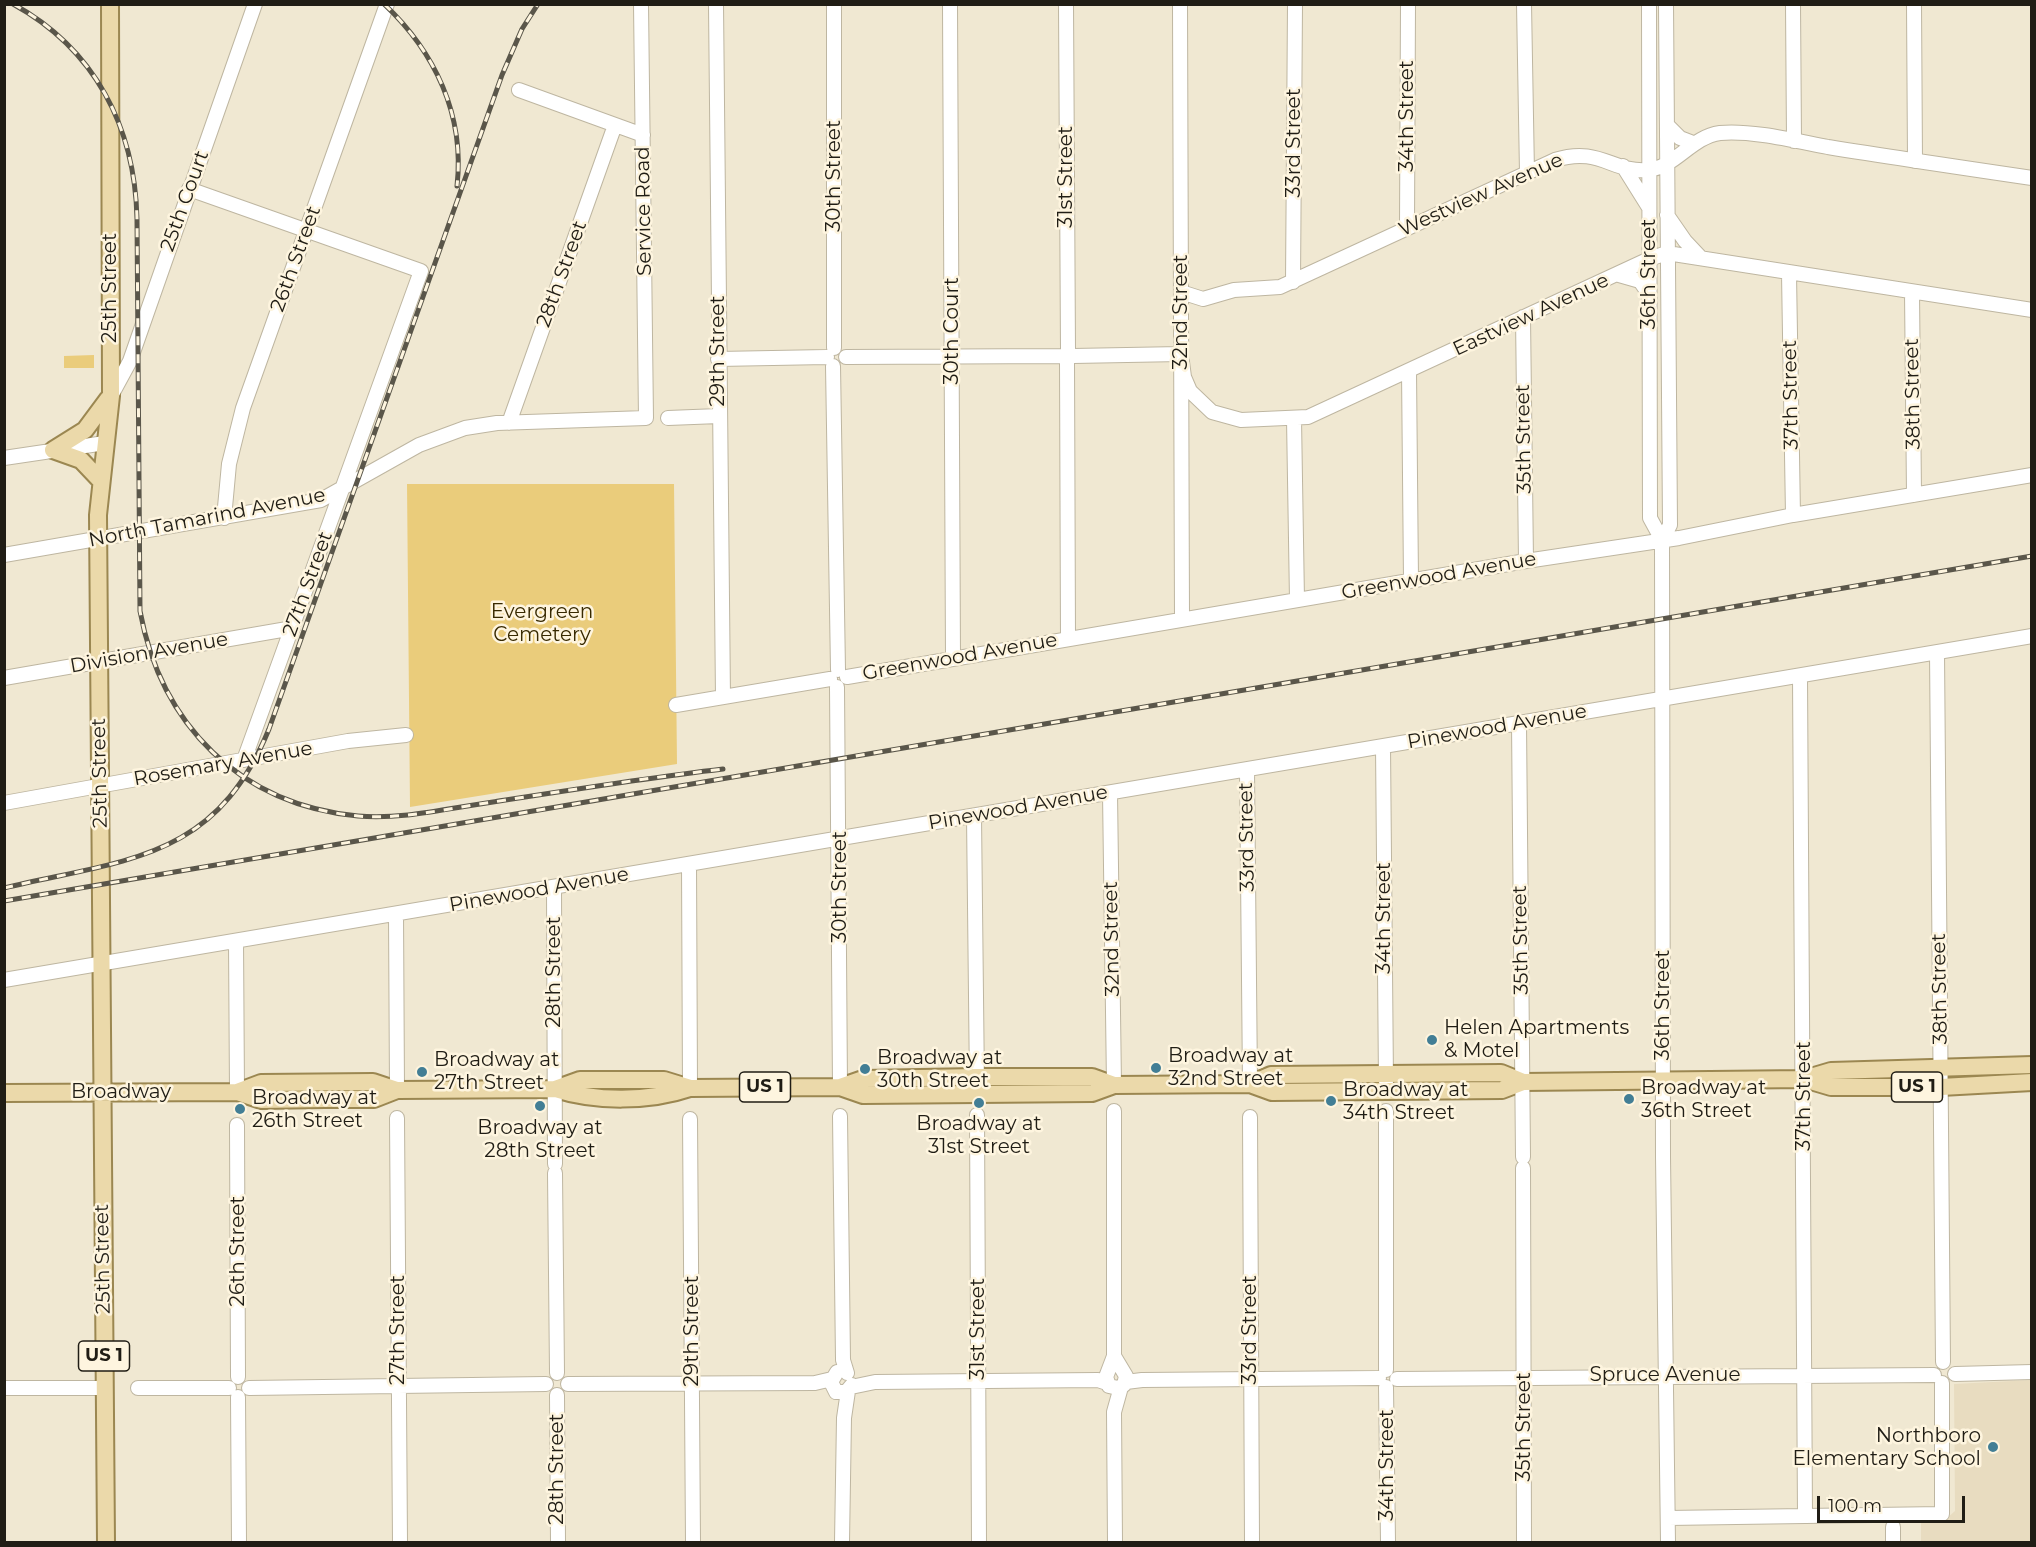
<!DOCTYPE html>
<style>
body{margin:0}
#map{position:relative;width:2036px;height:1547px;overflow:hidden;background:#f0e8d2;font-family:Montserrat,sans-serif}
canvas{display:block}
.frame{position:absolute;inset:0;border:6px solid #201d15;pointer-events:none}
.scale{position:absolute;left:1817px;top:1496px;width:148px;height:27px;box-sizing:border-box;border:3px solid #201d15;border-top:0;padding-left:8px;font-size:18px;line-height:21px;white-space:nowrap;color:#201d15;-webkit-text-stroke:4px #fef5df;paint-order:stroke}
</style>
<div id="map">
<canvas width="2036" height="1547"></canvas>
<div class="frame"></div>
<div class="scale">100 m</div>
</div>
<script>
const context = document.querySelector('canvas').getContext('2d');
context.lineJoin = 'round';
function fillPath(path, color) { context.fillStyle = color; context.fill(path, 'evenodd'); }
function trace(path, color, width, dash) { context.strokeStyle = color; context.lineWidth = width; context.lineCap = dash ? 'butt' : 'round'; context.setLineDash(dash || []); context.stroke(path); }
function drawText(font, color, halo, rows, align = 'center') {
  context.font = font + ' Montserrat,sans-serif'; context.lineWidth = 5; context.setLineDash([]); context.textBaseline = 'middle'; context.strokeStyle = halo; context.fillStyle = color; for (const [text, x, y, turn = 0] of rows) {
    context.save(); context.translate(x, y); context.rotate((+turn || 0) * Math.PI / 180); context.textAlign = isNaN(turn) ? turn : align; if (halo) context.strokeText(text, 0, 0); context.fillText(text, 0, 0); context.restore();
  }
}
fillPath(new Path2D(`
 M2031,1380V1542H1921V1520L1946,1519L1955,1511L1954,1384Z`), '#e8dcc0');
fillPath(new Path2D(`
 M94,355V368H64V356Z
 M407,484H674L677,764L410,807Z`), '#eacc7b');
const minor = new Path2D(`
 M716,4L723,697
 M834,4V348
 M950,4L953,658
 M1066,4L1068,350
 M1180,4L1182,619
 M1524,4L1527,173
 M1649,4L1650,518L1662,540L1663,1157L1668,1542
 M1793,4L1794,141
 M1914,4L1915,161
 M519,90L643,135
 M1667,125L1680,138L1693,143
 M1623,166L1648,206
 M189,189L421,271L244,760
 M1667,215L1685,241L1701,258
 M1407,227L1408,4
 M1789,274L1793,515
 M1619,275L1640,281L1649,294
 M1293,282L1295,4
 M1181,292L1203,299L1234,290L1280,287L1555,160C1600,146 1612,173 1648,170C1676,167 1691,137 1720,133C1752,130 1796,141 1828,147C1896,158 1964,168 2032,178
 M1912,292L1914,495
 M1523,317L1526,561
 M1181,354L1184,377L1190,391L1212,412L1241,420L1308,417L1649,259L1667,253L2032,310
 M1073,356L1181,354
 M846,357L1062,356
 M718,359L827,357
 M1067,361L1068,639
 M833,366L838,670
 M1409,371L1411,580
 M111,396L130,361L255,4
 M668,418L719,416
 M1294,419L1297,600
 M509,423L615,125
 M4,458L105,443
 M224,518L229,464L243,408L387,4
 M1662,540L1670,525L1666,4
 M4,555L321,500L419,445L465,428L497,423L646,418L641,4
 M1937,652L1943,1362
 M1800,676L1805,1516
 M847,677L1526,561L1679,538L1793,515L2032,475
 M4,678L293,628
 M837,687L840,1087
 M676,705L830,679
 M1519,723L1523,1157
 M1383,746L1386,1082
 M1247,770L1250,1084
 M1110,793L1114,1085
 M4,803L348,741L406,735
 M974,816L977,1086
 M689,864L690,1088
 M554,887L555,1164
 M396,914L397,1090
 M236,941L237,1092
 M4,980L2032,636
 M1114,1111V1356L1106,1377L1109,1386L1118,1388L1124,1385L1126,1376L1114,1356
 M1386,1111V1370
 M977,1115L979,1542
 M840,1116L843,1360L847,1373
 M1250,1117L1252,1542
 M397,1118L400,1542
 M690,1119L693,1542
 M237,1125L238,1377
 M1523,1168L1524,1542
 M555,1173L557,1373
 M837,1372L831,1382L836,1392H846L852,1385
 M1955,1374L2032,1372
 M1397,1379L1934,1375
 M1126,1382L1142,1380L1379,1378
 M568,1384L815,1383L832,1379
 M851,1387L875,1382L1098,1380L1107,1383
 M1386,1387L1388,1542
 M4,1388H105
 M138,1388H229
 M249,1388L546,1384
 M557,1395L558,1542
 M238,1397L239,1542
 M1668,1518L1942,1514V1383
 M842,1542L844,1418L848,1391
 M1115,1542L1114,1412L1121,1387
 M1893,1542V1527`);
const major = new Path2D(`
 M53,450L85,430L108,399
 M53,450L81,460L100,480
 M1804,1079L1831,1087H1941L2032,1082
 M1250,1084L1271,1075L1501,1073L1523,1082
 M840,1087L863,1095L1092,1093L1114,1085L1250,1084L1272,1092L1502,1090L1523,1082L1804,1079L1831,1071L2032,1065
 M555,1089L580,1080H664L690,1088L840,1087L863,1079L977,1077H1092L1114,1085
 M237,1092L261,1083L373,1082L397,1090L555,1089C595,1102 649,1102 690,1088
 M4,1093L237,1092L261,1100L325,1099H374L397,1090
 M106,1542L98,515L111,396L110,4`);
trace(minor, '#beb6a1', 16);
trace(major, '#9b8751', 20);
trace(minor, '#fff', 14);
trace(major, '#ebd9aa', 16);
const rail = new Path2D(`
 M13,4C95,49 135,127 137,219L140,611C161,725 240,805 358,816C402,820 449,808 493,802C570,790 646,778 723,769
 M384,4C435,52 465,115 457,186
 M4,888C126,859 215,861 269,729L502,75L522,29L538,4
 M4,901L2032,556`);
trace(rail, '#5a564a', 5);
trace(rail, '#fef5df', 3, [9]);
for (const [x, y, r, color] of [
 [1432,1040,6,"#427e95"],
 [1156,1068,6,"#427e95"],
 [865,1069,6,"#427e95"],
 [422,1072,6,"#427e95"],
 [1629,1099,6,"#427e95"],
 [1331,1101,6,"#427e95"],
 [979,1103,6,"#427e95"],
 [540,1106,6,"#427e95"],
 [240,1109,6,"#427e95"],
 [1993,1447,6,"#427e95"]
]) { const dot = new Path2D(); dot.arc(x, y, r, 0, 2 * Math.PI); context.fillStyle = color; context.fill(dot); trace(dot, '#fef5df', 2); }
for (const [x, y, w] of [
 [765,1087,51],
 [1917,1087,51],
 [104,1356,51]
]) { const box = new Path2D(); box.roundRect(x - w / 2, y - 15, w, 30, 4.5); context.fillStyle = '#fef5df'; context.fill(box); trace(box, '#201d15', 1.5); }
drawText('bold 18px', '#201d15', null, [
 ["US 1",765,1087],
 ["US 1",1917,1087],
 ["US 1",104,1356]
]);
drawText('20px', '#201d15', '#fef5df', [
 ["34th Street",1407,116,-90],
 ["33rd Street",1294,143,-90],
 ["30th Street",834,176,-90],
 ["31st Street",1066,177,-90],
 ["Westview Avenue",1481,195,-24],
 ["25th Court",185,201,-70],
 ["Service Road",644,211,-91],
 ["26th Street",296,259,-70],
 ["28th Street",562,274,-70],
 ["36th Street",1649,274,-90],
 ["25th Street",110,288,-90],
 ["32nd Street",1181,312,-90],
 ["Eastview Avenue",1531,315,-25],
 ["30th Court",952,331,-90],
 ["29th Street",718,351,-90],
 ["38th Street",1913,394,-91],
 ["37th Street",1791,395,-91],
 ["35th Street",1524,439,-91],
 ["North Tamarind Avenue",207,518,-11],
 ["Greenwood Avenue",1439,576,-10],
 ["27th Street",308,584,-70],
 ["Division Avenue",149,653,-10],
 ["Greenwood Avenue",960,657,-10],
 ["Pinewood Avenue",1497,727,-10],
 ["Rosemary Avenue",223,764,-10],
 ["25th Street",100,773,-91],
 ["Pinewood Avenue",1018,808,-10],
 ["33rd Street",1247,837,-91],
 ["30th Street",840,887,-90],
 ["Pinewood Avenue",539,890,-10],
 ["34th Street",1384,918,-90],
 ["32nd Street",1112,939,-91],
 ["35th Street",1521,940,-91],
 ["28th Street",554,972,-90],
 ["38th Street",1940,989,-91],
 ["36th Street",1663,1005,-90],
 ["Broadway",121,1092],
 ["37th Street",1804,1096,-90],
 ["26th Street",238,1251,-90],
 ["25th Street",103,1259,-91],
 ["31st Street",978,1329,-90],
 ["27th Street",398,1330,-90],
 ["33rd Street",1250,1330,-90],
 ["29th Street",692,1331,-90],
 ["Spruce Avenue",1665,1375],
 ["35th Street",1524,1427,-90],
 ["34th Street",1387,1465,-90],
 ["28th Street",557,1469,-90]
]);
drawText('20px', '#382a01', '#fef5df', [
 ["Evergreen",542,612],
 ["Cemetery",542,635]
]);
drawText('20px', '#201d15', '#fef5df', [
 ["Helen Apartments",1444,1028],
 ["& Motel",1444,1051],
 ["Broadway at",1168,1056],
 ["32nd Street",1168,1079],
 ["Broadway at",877,1058],
 ["30th Street",877,1081],
 ["Broadway at",434,1060],
 ["27th Street",434,1083],
 ["Broadway at",1641,1088],
 ["36th Street",1641,1111],
 ["Broadway at",1343,1090],
 ["34th Street",1343,1113],
 ["Broadway at",252,1098],
 ["26th Street",252,1121],
 ["Broadway at",979,1124,"center"],
 ["31st Street",979,1147,"center"],
 ["Broadway at",540,1128,"center"],
 ["28th Street",540,1151,"center"],
 ["Northboro",1981,1436,"right"],
 ["Elementary School",1981,1459,"right"]
], 'left');
</script>
